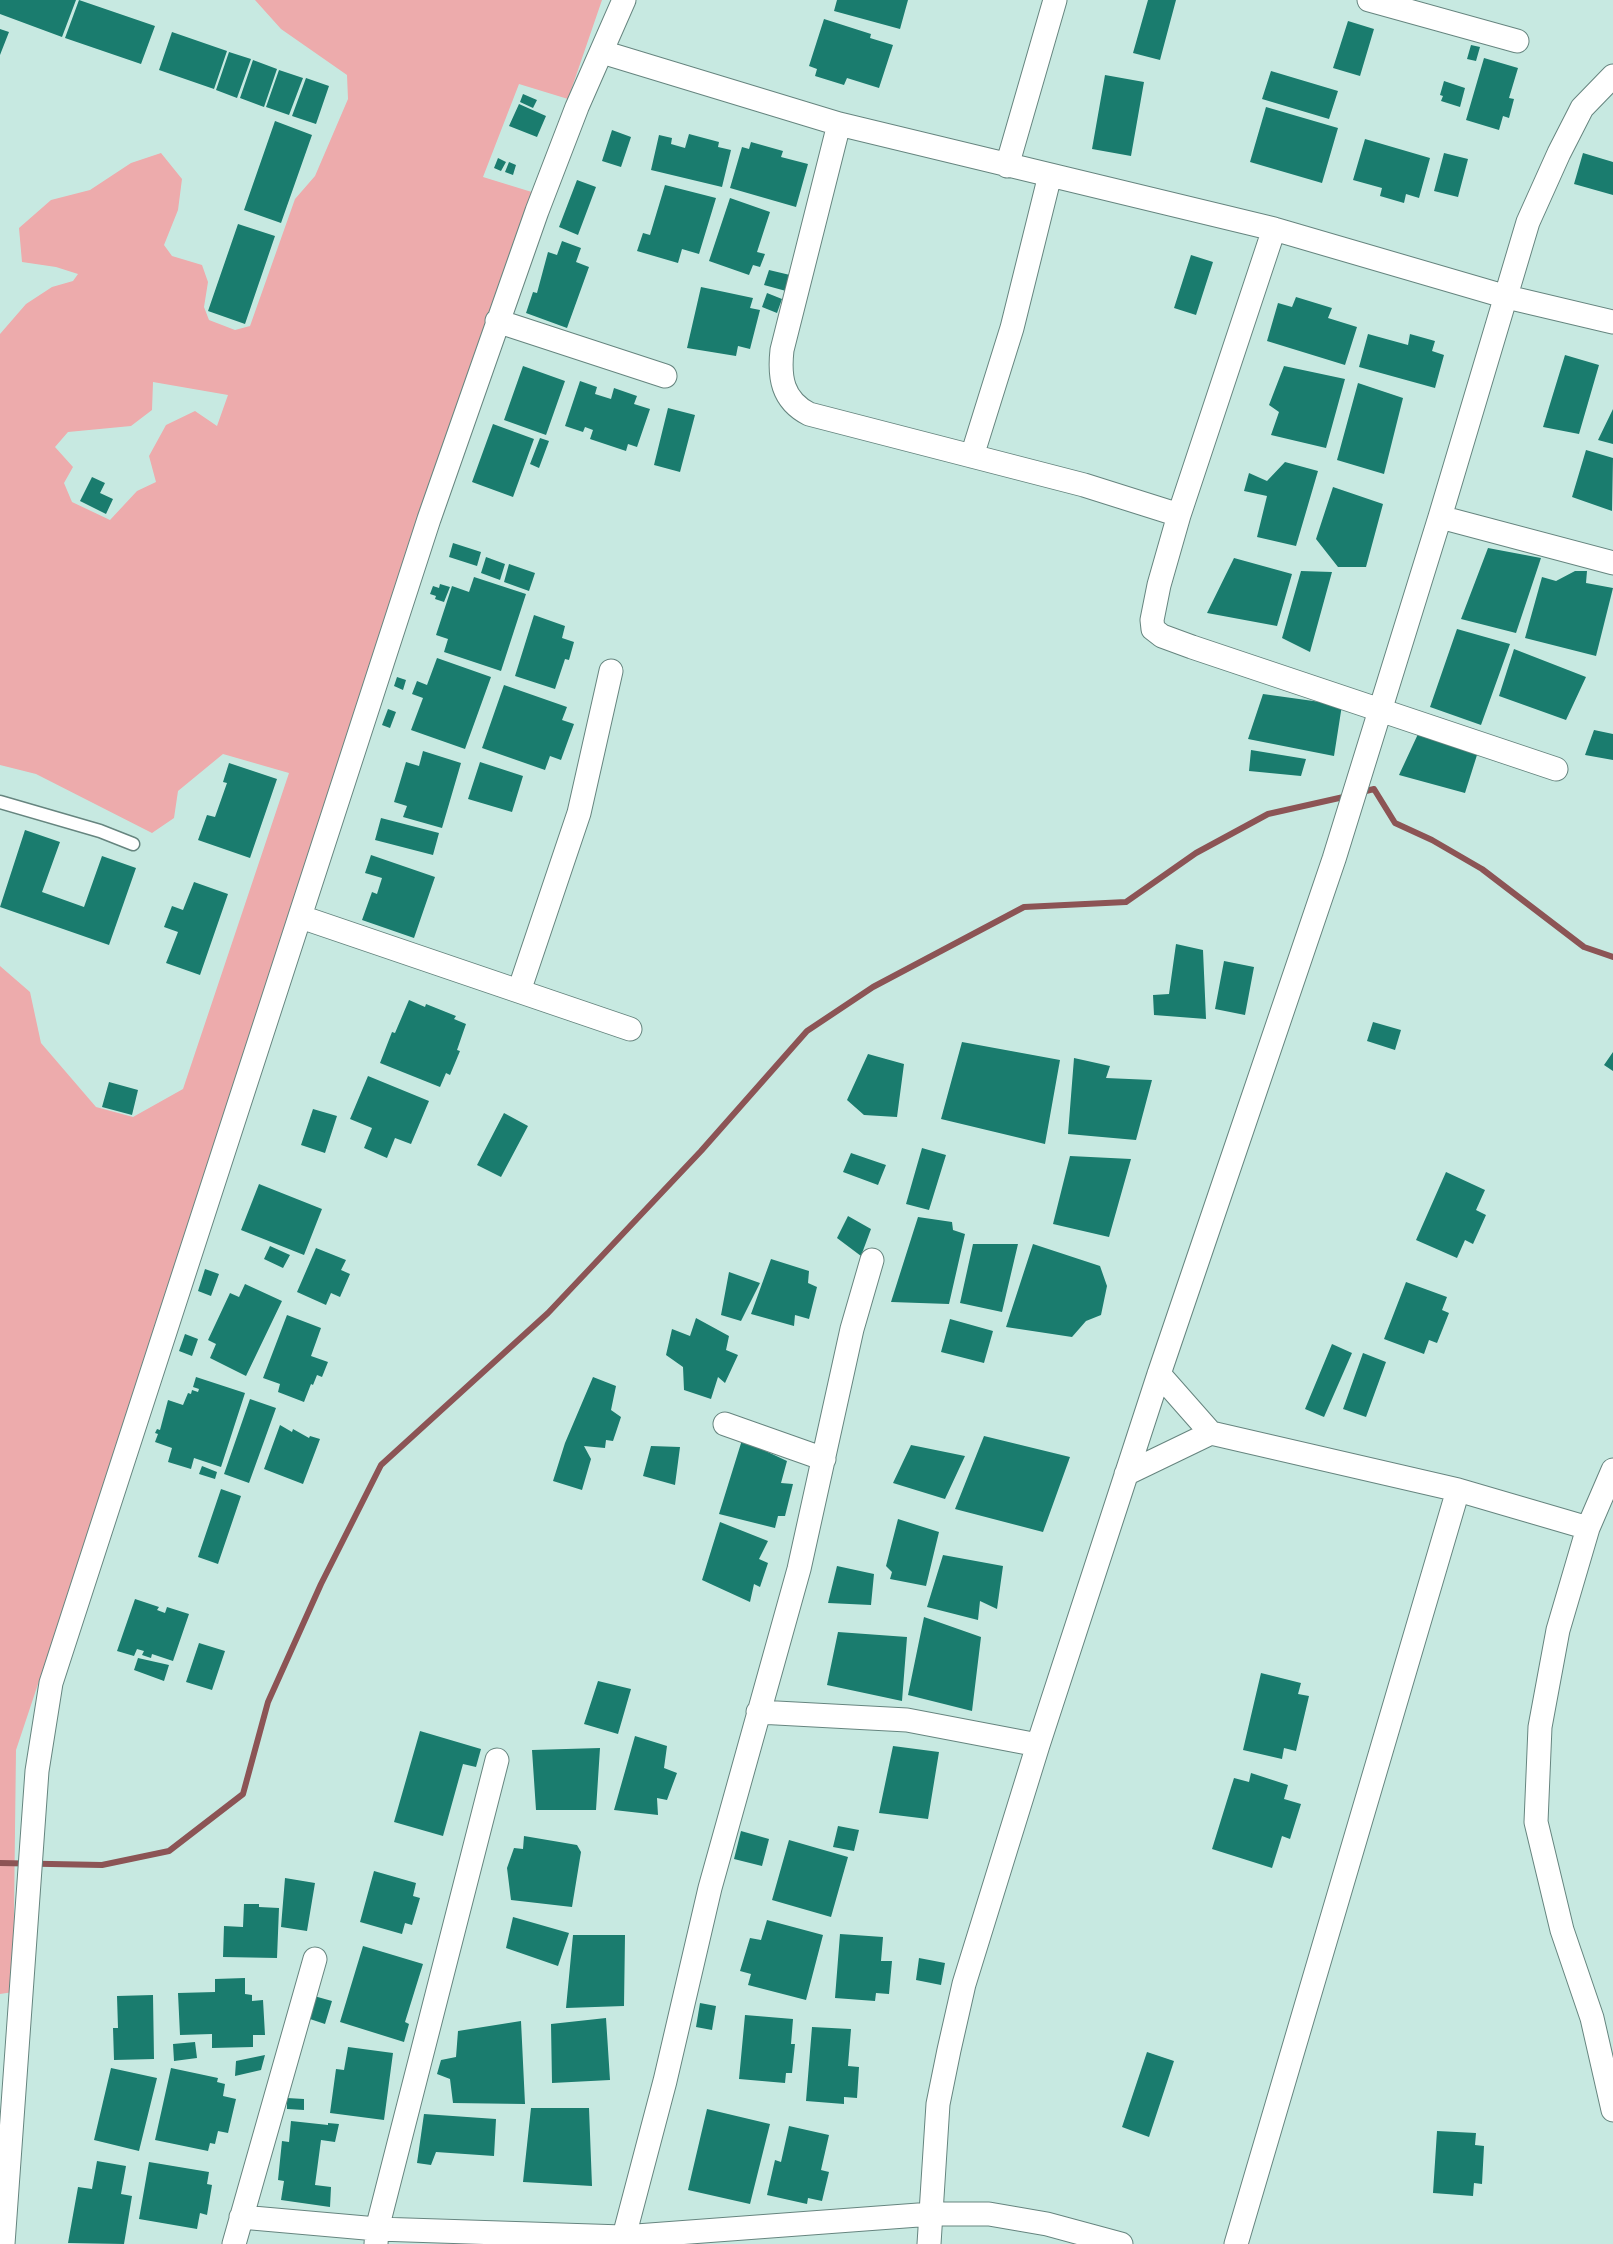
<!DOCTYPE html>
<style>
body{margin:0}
canvas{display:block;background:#c7e9e1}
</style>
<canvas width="1613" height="2244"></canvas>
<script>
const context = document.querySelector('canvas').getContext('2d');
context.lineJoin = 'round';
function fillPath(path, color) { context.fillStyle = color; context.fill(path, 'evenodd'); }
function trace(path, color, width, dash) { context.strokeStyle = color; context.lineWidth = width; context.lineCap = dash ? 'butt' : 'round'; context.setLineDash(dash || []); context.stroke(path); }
fillPath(new Path2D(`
 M255,0H602L568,99L519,84L483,177L535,193L16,1750L13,1992L0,1994V966L30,992L41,1043L96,1107L133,1117L183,1089L289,773L223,754L178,791L174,818L152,833L36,774L0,765V334L26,304L52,287L73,281L78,274L56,267L22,262L19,228L51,200L90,190L131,163L161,153L182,179L178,210L164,245L172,256L202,265L208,282L204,307L209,320L235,330L250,326L295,199L315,176L348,99L347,75L281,29ZM153,382L228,395L217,426L195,411L166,425L149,456L156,482L137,491L110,520L72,502L64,483L73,467L55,447L68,432L131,426L152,410Z`), '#edabac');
trace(new Path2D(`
 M1362,792L1374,789L1395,823L1432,840L1482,869L1584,947L1613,957
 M0,1863L102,1865L169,1851L243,1794L268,1702L321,1584L381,1465L548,1313L701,1151L807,1031L873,987L1024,907L1126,902L1196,853L1268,814L1348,796`), '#8c5455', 6);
fillPath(new Path2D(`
 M0,0H76L62,37L0,14Z
 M79,0L155,26L141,64L65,38Z
 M837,0H908L900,29L834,11Z
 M1148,0H1176L1160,60L1133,53Z
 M824,19L871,34L870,38L893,45L879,88L847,78L844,85L815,76L817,69L809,66Z
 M1348,21L1374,29L1360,76L1333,68Z
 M0,29L9,32L0,55Z
 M172,32L227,51L214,89L159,70Z
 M1471,45L1480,47L1476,61L1467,59Z
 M229,52L251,59L237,98L216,90Z
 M1484,58L1518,68L1509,98L1514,99L1509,118L1503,116L1499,130L1466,120Z
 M253,60L277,69L264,107L240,98Z
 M279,70L303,78L289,115L266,107Z
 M1271,71L1338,91L1329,119L1262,99Z
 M1105,75L1144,82L1131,156L1092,149Z
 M306,78L329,86L316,124L292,116Z
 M1444,81L1465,88L1460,107L1441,101L1443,96L1440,95Z
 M523,94L537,100L533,108L520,102Z
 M519,104L546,116L537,137L509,126Z
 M1266,107L1338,128L1322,183L1250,162Z
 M275,121L312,135L281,223L244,210Z
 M612,130L631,137L621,167L602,161Z
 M689,134L719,142L718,147L731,150L722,187L651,170L659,135L672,138L671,144L685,148Z
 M1365,139L1430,158L1419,198L1406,194L1404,203L1380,196L1382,188L1353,180Z
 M751,142L783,151L781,157L808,164L796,207L730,188L742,147L749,149Z
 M1444,153L1468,159L1458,197L1434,191Z
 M1583,153L1613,162V195L1574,184Z
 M498,158L506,162L501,171L494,168Z
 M509,162L516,165L513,175L505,172Z
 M577,180L596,187L578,235L559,227Z
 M665,185L716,198L699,254L682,249L678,263L637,251L643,233L650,235Z
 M730,198L770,212L757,252L765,254L760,267L753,265L749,275L709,261Z
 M238,224L275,236L245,324L208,311Z
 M562,241L581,248L576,262L589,267L567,328L526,313L533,292L537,293L548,252L557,255Z
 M1191,255L1213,262L1196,315L1174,308Z
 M769,270L790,275L786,291L764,285Z
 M701,287L753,298L750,308L760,310L750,349L738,346L736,356L687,348Z
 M767,293L782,299L777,313L762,307Z
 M1296,297L1332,308L1328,318L1357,327L1345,365L1267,341L1278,303L1292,307Z
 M1368,334L1408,345L1410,334L1435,341L1432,351L1444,355L1435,388L1359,367Z
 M1565,355L1599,365L1579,434L1543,427Z
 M523,366L565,381L546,435L504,420Z
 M1284,366L1345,379L1326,448L1271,435L1279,412L1269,405Z
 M580,381L597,387L595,394L611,399L614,388L637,396L634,404L650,409L637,447L628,444L626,451L590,439L593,430L585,427L583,432L565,426Z
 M1358,383L1403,398L1384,474L1337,460Z
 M668,408L695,415L680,472L654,465Z
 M1613,409V444L1598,440Z
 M493,424L534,439L513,497L472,482Z
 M540,438L549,441L539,468L530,464Z
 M1586,450L1613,458L1612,511L1572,497Z
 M1285,462L1318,471L1296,546L1257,537L1267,496L1244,491L1249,473L1267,481Z
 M92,477L105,483L100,493L113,499L106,514L80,501Z
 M1333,487L1383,504L1366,567H1338L1316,539Z
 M453,543L481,552L477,566L449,557Z
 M1488,548L1541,558L1516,633L1461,619Z
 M486,557L505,564L500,580L481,573Z
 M1234,558L1292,574L1277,626L1207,613Z
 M509,564L535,573L529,591L504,582Z
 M1301,571L1332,572L1310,652L1282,638Z
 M1575,571H1587L1586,583L1613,588L1596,656L1525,638L1542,577L1556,581Z
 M474,577L526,594L501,671L444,652L448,639L436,635L452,586L469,592Z
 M440,584L450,587L444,602L435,599L436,596L430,594L433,586L439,588Z
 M534,615L565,626L562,638L574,642L569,660L565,659L555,689L515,676Z
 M1457,629L1510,644L1481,725L1430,707Z
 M1514,649L1586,677L1566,720L1499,696Z
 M437,658L491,677L465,749L411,730L423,698L412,694L417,681L427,685Z
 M397,677L406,680L403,690L394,686Z
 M504,685L567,707L562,720L574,724L561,760L550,756L545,770L482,748Z
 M1263,694L1342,705L1334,756L1248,739Z
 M388,709L396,712L390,728L382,725Z
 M1594,730L1613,734V760L1585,755Z
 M1418,734L1477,755L1465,793L1399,775Z
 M1251,750L1306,759L1301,776L1249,771Z
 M423,751L461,763L442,828L403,817L407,806L394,802L406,762L419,766Z
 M480,762L523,776L512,812L468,799Z
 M229,763L277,779L250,858L198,840L207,815L215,817L227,783L223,782Z
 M381,818L439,833L433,855L375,840Z
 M25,830L60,842L42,892L84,907L102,856L136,868L109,945L0,907Z
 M371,855L435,877L414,938L362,920L372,892L377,894L382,878L365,873Z
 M194,882L228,894L200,975L166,963L178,932L164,927L172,906L183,910Z
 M1176,944L1203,950L1206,1019L1154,1015L1153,995L1169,994Z
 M1224,961L1254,967L1245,1015L1215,1009Z
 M409,1000L425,1007L426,1004L456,1016L454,1019L466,1024L457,1050L460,1051L450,1075L446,1073L440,1087L380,1063L392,1032L395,1033Z
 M1373,1022L1401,1030L1395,1050L1367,1041Z
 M962,1042L1060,1060L1045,1144L941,1119Z
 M1613,1052V1071L1604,1065Z
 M868,1054L904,1064L897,1117L864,1115L847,1100Z
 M1074,1058L1110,1066L1106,1078L1152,1080L1136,1140L1068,1134Z
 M368,1076L429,1101L411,1144L395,1138L387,1158L364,1148L372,1128L350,1119Z
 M109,1082L138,1090L132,1115L102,1107Z
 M313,1109L337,1116L325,1153L301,1145Z
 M504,1113L528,1126L501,1177L477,1165Z
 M922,1148L946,1155L929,1210L906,1204Z
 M851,1153L886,1165L878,1185L843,1172Z
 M1070,1156L1131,1159L1109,1237L1053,1224Z
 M1446,1172L1485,1190L1476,1210L1486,1215L1473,1244L1465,1240L1457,1258L1416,1240Z
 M259,1184L322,1209L304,1255L241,1230Z
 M848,1216L871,1229L861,1256L837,1238Z
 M918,1217L952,1222L953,1230L965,1234L949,1304L891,1302Z
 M973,1244H1018L1002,1312L960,1303Z
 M1033,1244L1100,1266L1107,1286L1101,1315L1086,1321L1072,1337L1006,1327Z
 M270,1246L290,1255L283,1268L264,1259Z
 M316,1248L346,1260L341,1270L350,1274L340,1297L331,1293L326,1305L297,1292Z
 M771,1259L809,1271L808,1283L817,1287L809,1319L795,1315L794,1326L751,1314Z
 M205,1269L219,1274L211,1296L198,1291Z
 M729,1272L760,1283L741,1321L721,1315Z
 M1406,1282L1447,1297L1442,1310L1449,1313L1437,1343L1429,1340L1424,1354L1384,1339Z
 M245,1284L282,1301L246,1376L210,1358L216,1344L208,1340L230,1293L239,1297Z
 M287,1315L321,1328L311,1356L328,1362L322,1377L317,1375L313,1385L311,1384L304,1402L278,1392L280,1384L263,1378Z
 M696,1318L729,1336L726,1350L738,1355L725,1383L718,1377L711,1399L684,1390L683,1367L666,1355L672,1329L690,1336Z
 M950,1319L993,1331L984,1363L941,1352Z
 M185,1334L198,1339L192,1356L179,1351Z
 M1332,1344L1352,1353L1324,1417L1305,1409Z
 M1363,1353L1386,1362L1366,1417L1343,1409Z
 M196,1377L245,1393L221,1467L194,1458L191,1469L168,1462L172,1448L155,1442L158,1434L155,1433L157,1429L160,1430L168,1400L183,1405L188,1393L191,1394L192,1390L198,1392L199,1389L193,1387Z
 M593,1377L616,1386L611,1410L621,1417L613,1441L606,1440L605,1448L584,1446L591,1459L582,1490L553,1481L565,1443Z
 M250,1399L276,1408L249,1483L224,1474Z
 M280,1425L292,1432L293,1429L309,1438L310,1436L320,1439L303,1484L264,1469Z
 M984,1436L1070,1457L1043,1532L955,1509Z
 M742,1440L787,1461L781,1483L793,1484L785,1516H778L775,1528L719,1514Z
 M911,1445L965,1456L945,1499L893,1483Z
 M651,1446L680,1447L675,1485L643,1476Z
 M202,1466L217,1472L215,1479L199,1474Z
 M221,1489L241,1496L218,1564L198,1557Z
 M898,1519L939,1532L926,1586L890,1579L892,1572L886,1566Z
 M720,1522L768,1541L759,1559L768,1563L760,1587L754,1584L750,1602L702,1580Z
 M943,1555L1003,1566L997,1609L980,1601L978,1620L927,1607Z
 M837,1566L874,1574L871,1605L828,1603Z
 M135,1599L159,1607L157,1610L165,1613L167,1607L189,1614L173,1661L152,1654L151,1658L142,1655L144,1651L137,1649L134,1656L117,1651Z
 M924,1617L981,1637L972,1711L908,1695Z
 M838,1632L907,1637L902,1701L827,1685Z
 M199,1643L225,1651L212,1690L186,1682Z
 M138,1658L169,1665L164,1681L134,1670Z
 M1261,1673L1301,1683L1298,1694L1309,1696L1296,1751L1284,1748L1282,1759L1243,1750Z
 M598,1681L631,1689L618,1734L584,1724Z
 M420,1731L481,1749L476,1767L463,1764L443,1836L394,1822Z
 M635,1736L667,1746L664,1768L677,1773L667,1800L657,1798L658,1815L614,1810Z
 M893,1746L939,1752L928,1819L879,1813Z
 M600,1748L596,1810H536L532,1750Z
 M1251,1773L1288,1785L1284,1799L1301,1804L1290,1839L1282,1836L1272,1868L1212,1849L1234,1778L1249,1782Z
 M838,1826L859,1830L854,1851L833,1847Z
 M741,1831L769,1839L762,1866L734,1859Z
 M524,1836L577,1845L581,1852L572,1907L511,1900L507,1868L514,1848L523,1849Z
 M789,1840L848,1857L831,1917L772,1900Z
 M374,1871L416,1883L413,1896L420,1898L412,1925L405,1923L402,1934L360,1922Z
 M285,1878L315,1883L307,1931L281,1927Z
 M244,1904H259V1907L279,1908L277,1958L223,1957L224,1926L243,1927Z
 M513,1917L569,1933L558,1966L506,1948Z
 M767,1920L823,1935L806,2000L748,1985L751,1974L740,1971L750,1938L761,1940Z
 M840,1934L883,1937L881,1961H892L889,1994L876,1993L875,2001L835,1998Z
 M573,1935H625L624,2006L566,2008Z
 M363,1946L423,1964L405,2022L409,2024L404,2042L340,2022Z
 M919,1958L945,1963L941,1985L916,1980Z
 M245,1978V1994L252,1995V2001L263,2000L265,2035H253V2047L212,2048V2034L180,2035L178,1993L215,1992V1979Z
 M153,1995L154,2059L114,2060L113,2028H118L117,1996Z
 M314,1996L332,2001L325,2024L307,2018Z
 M700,2003L716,2006L712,2030L696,2027Z
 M745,2015L793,2019L791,2044H795L792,2073H786L785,2083L739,2079Z
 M606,2018L610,2080L552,2083L551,2024Z
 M521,2021L525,2104L453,2103L450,2079L437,2074L441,2060L456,2057L458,2031Z
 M812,2027L851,2029L848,2066L859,2067L857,2098L844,2097V2104L806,2101Z
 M195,2042L197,2058L174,2061L173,2044Z
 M348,2047L393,2053L384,2120L330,2113L336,2069L344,2070Z
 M1147,2052L1174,2061L1149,2137L1122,2127Z
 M265,2055L261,2070L235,2076L236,2061Z
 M111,2068L157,2078L139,2151L94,2140Z
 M171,2068L218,2078L217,2082L225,2084L223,2096L236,2099L228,2133L218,2131L215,2144L210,2143L208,2151L155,2140Z
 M287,2098L304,2099V2110L287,2109Z
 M531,2108H589L592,2186L523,2182Z
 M707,2109L770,2124L750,2204L688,2190Z
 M424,2114L496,2119L494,2156L436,2152L431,2165L417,2163Z
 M291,2121L328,2125V2123L339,2124L335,2142L321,2140L315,2185L331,2187L330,2207L281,2200L284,2181L278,2180L282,2141L289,2142Z
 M789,2126L829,2135L821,2170L829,2172L822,2201L808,2198L807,2204L767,2195L775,2160L781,2162Z
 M1437,2131L1476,2133L1475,2145L1484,2146L1482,2184L1474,2183L1473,2196L1433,2193Z
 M97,2161L126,2166L121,2194L132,2196L124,2244L68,2243L78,2187L92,2189Z
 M149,2162L209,2172L207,2184L212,2185L207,2215L200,2213L197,2229L139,2219Z`), '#1a7c6e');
const lane = new Path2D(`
 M0,802L100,831L133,844`);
const street = new Path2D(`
 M1369,0L1517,41
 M602,52L839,124L1274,229L1507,297L1613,322
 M839,124L782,350C779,377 782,400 809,414L1084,485L1179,515
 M1007,166L1055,0
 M1274,229L1179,515L1159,585L1152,620L1153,629L1162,636L1192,647L1556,769
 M497,321L665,376
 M972,456L1012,328L1050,175
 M1440,517L1613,563
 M301,917L630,1029
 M519,991L579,813L611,671
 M1159,1374L1211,1433L1458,1490L1588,1528
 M725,1424L824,1459
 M1613,1470L1588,1528L1558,1630L1540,1727L1536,1822L1562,1930L1592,2018L1613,2110
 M1126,1474L1211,1433
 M758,1712L907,1720L1038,1745
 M241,2217L377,2229L623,2237L932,2214H989L1047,2224L1121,2244
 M3,2244L37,1771L51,1683L429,519L537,211L577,107L624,0
 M234,2244L315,1959
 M376,2244L377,2229L497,1760
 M622,2244L665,2081L710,1888L799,1569L852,1329L872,1260
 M929,2244L938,2104L949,2050L964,1984L1038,1745L1159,1374L1334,859L1440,517L1528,222L1559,153L1582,108L1613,76
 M1236,2244L1458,1490`);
trace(lane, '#66857f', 15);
trace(street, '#66857f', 25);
trace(lane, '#fff', 12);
trace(street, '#fff', 23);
</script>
